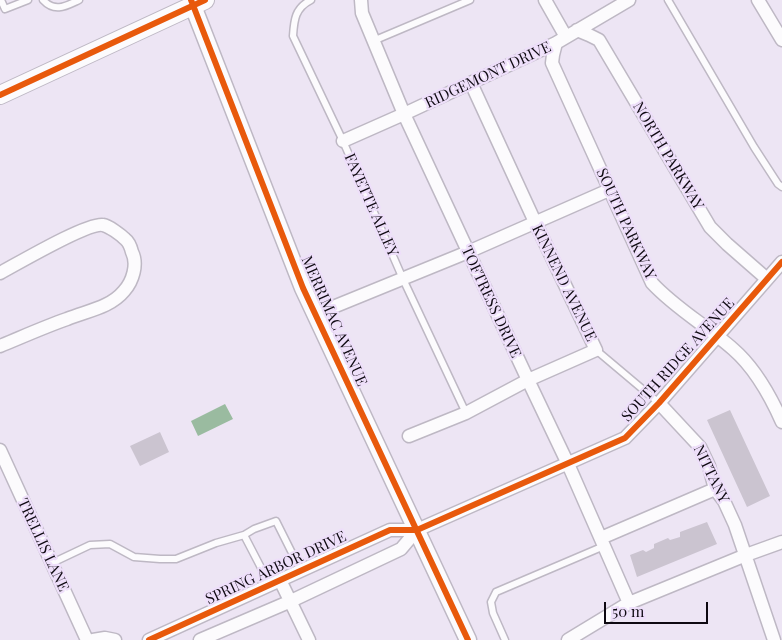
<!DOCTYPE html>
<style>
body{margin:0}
#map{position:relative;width:782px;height:640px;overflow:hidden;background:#ede5f4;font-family:"Playfair Display",serif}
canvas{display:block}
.scale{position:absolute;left:604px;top:602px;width:104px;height:22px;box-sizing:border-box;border:2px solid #0e0911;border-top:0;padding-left:6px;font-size:15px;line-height:18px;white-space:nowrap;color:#0e0911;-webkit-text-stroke:4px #eedffa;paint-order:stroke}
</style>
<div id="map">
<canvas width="782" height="640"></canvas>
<div class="scale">50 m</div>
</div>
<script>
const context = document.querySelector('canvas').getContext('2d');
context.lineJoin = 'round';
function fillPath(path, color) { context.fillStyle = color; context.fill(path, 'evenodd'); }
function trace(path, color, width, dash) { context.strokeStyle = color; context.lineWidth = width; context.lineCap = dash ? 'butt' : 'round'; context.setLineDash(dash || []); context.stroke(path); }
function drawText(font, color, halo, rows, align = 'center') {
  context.font = font + ' "Playfair Display",serif'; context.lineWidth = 4.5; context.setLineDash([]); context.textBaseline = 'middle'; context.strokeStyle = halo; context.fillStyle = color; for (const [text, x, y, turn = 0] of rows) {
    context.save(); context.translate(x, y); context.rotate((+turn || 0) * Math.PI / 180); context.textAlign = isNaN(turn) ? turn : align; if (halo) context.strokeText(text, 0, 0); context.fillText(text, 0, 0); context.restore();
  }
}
fillPath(new Path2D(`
 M225,404L233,419L198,436L191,421Z`), '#9abba0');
fillPath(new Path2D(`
 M730,410L770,496L747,507L707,420Z
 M160,432L169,452L140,466L130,446Z
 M707,522L717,544L637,577L630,555L643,550L646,552L654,548V544L668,538L670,540L680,537V532Z`), '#cbc4d0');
const service = new Path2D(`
 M1,0L5,9L28,0
 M43,0C55,13 66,6 79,0
 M311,0C295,8 294,20 293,36L343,141L403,279L466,413
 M668,0L754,147L778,184L782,187
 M373,41L470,0
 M596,350L659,403
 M244,535L270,585
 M52,563L90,545L110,544L134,557L160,559H176L216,543L244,535L254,529L276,521L301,571
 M505,640L493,613L491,602L496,592L604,546`);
const minor = new Path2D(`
 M361,0L362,13L404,114L528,380L568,464L629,603
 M545,0L566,37
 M758,0L782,40
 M577,30L589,35L599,40L710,227L727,244L767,279
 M556,43L553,55L552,63L652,283C676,309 707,326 733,349C755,368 770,395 782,422
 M343,141L404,114L556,43L629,0
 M0,273C17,264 88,222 103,225C109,226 121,235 125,239C129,242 131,248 132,252C138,264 133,281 124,291C110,308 86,311 67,319C44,327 22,337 0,346
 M316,314L468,252L609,190
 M659,403L700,447L709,466L715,489L724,501L735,525L774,640
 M409,436L466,413L528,380L596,350L535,222L471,83
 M0,450L87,640
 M601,538L715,489
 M280,580L309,640
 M93,640L105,638L115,640
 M149,640L390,530H417L625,438L659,403L782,262
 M200,640L291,601L401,549L417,530
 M568,640L629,603L746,555L782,542`);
const tertiary = new Path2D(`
 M193,6L303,288L468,640`);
const secondary = new Path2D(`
 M0,95L205,0`);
trace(service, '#beb8c4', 9);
trace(minor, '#beb8c4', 15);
trace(tertiary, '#beb8c4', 19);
trace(secondary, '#beb8c4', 20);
trace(service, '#fcfbfd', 6);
trace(minor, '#fcfbfd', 12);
trace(tertiary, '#fcfbfd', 16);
trace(secondary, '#fcfbfd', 18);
trace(new Path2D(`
 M191,0L303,288L468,640
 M0,95L205,0
 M149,640L390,530H417L625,438L659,403L782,262`), '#e8590c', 6);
drawText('15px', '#0e0911', '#eedffa', [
 ["RIDGEMONT DRIVE",488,75,-25],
 ["NORTH PARKWAY",668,156,59],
 ["FAYETTE ALLEY",371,205,66],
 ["SOUTH PARKWAY",626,224,65],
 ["KINNEND AVENUE",564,283,64],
 ["TOFTRESS DRIVE",491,302,65],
 ["MERRIMAC AVENUE",334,321,66],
 ["SOUTH RIDGE AVENUE",678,360,-48],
 ["NITTANY",711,474,64],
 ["TRELLIS LANE",43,545,65],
 ["SPRING ARBOR DRIVE",276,568,-25]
]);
</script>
